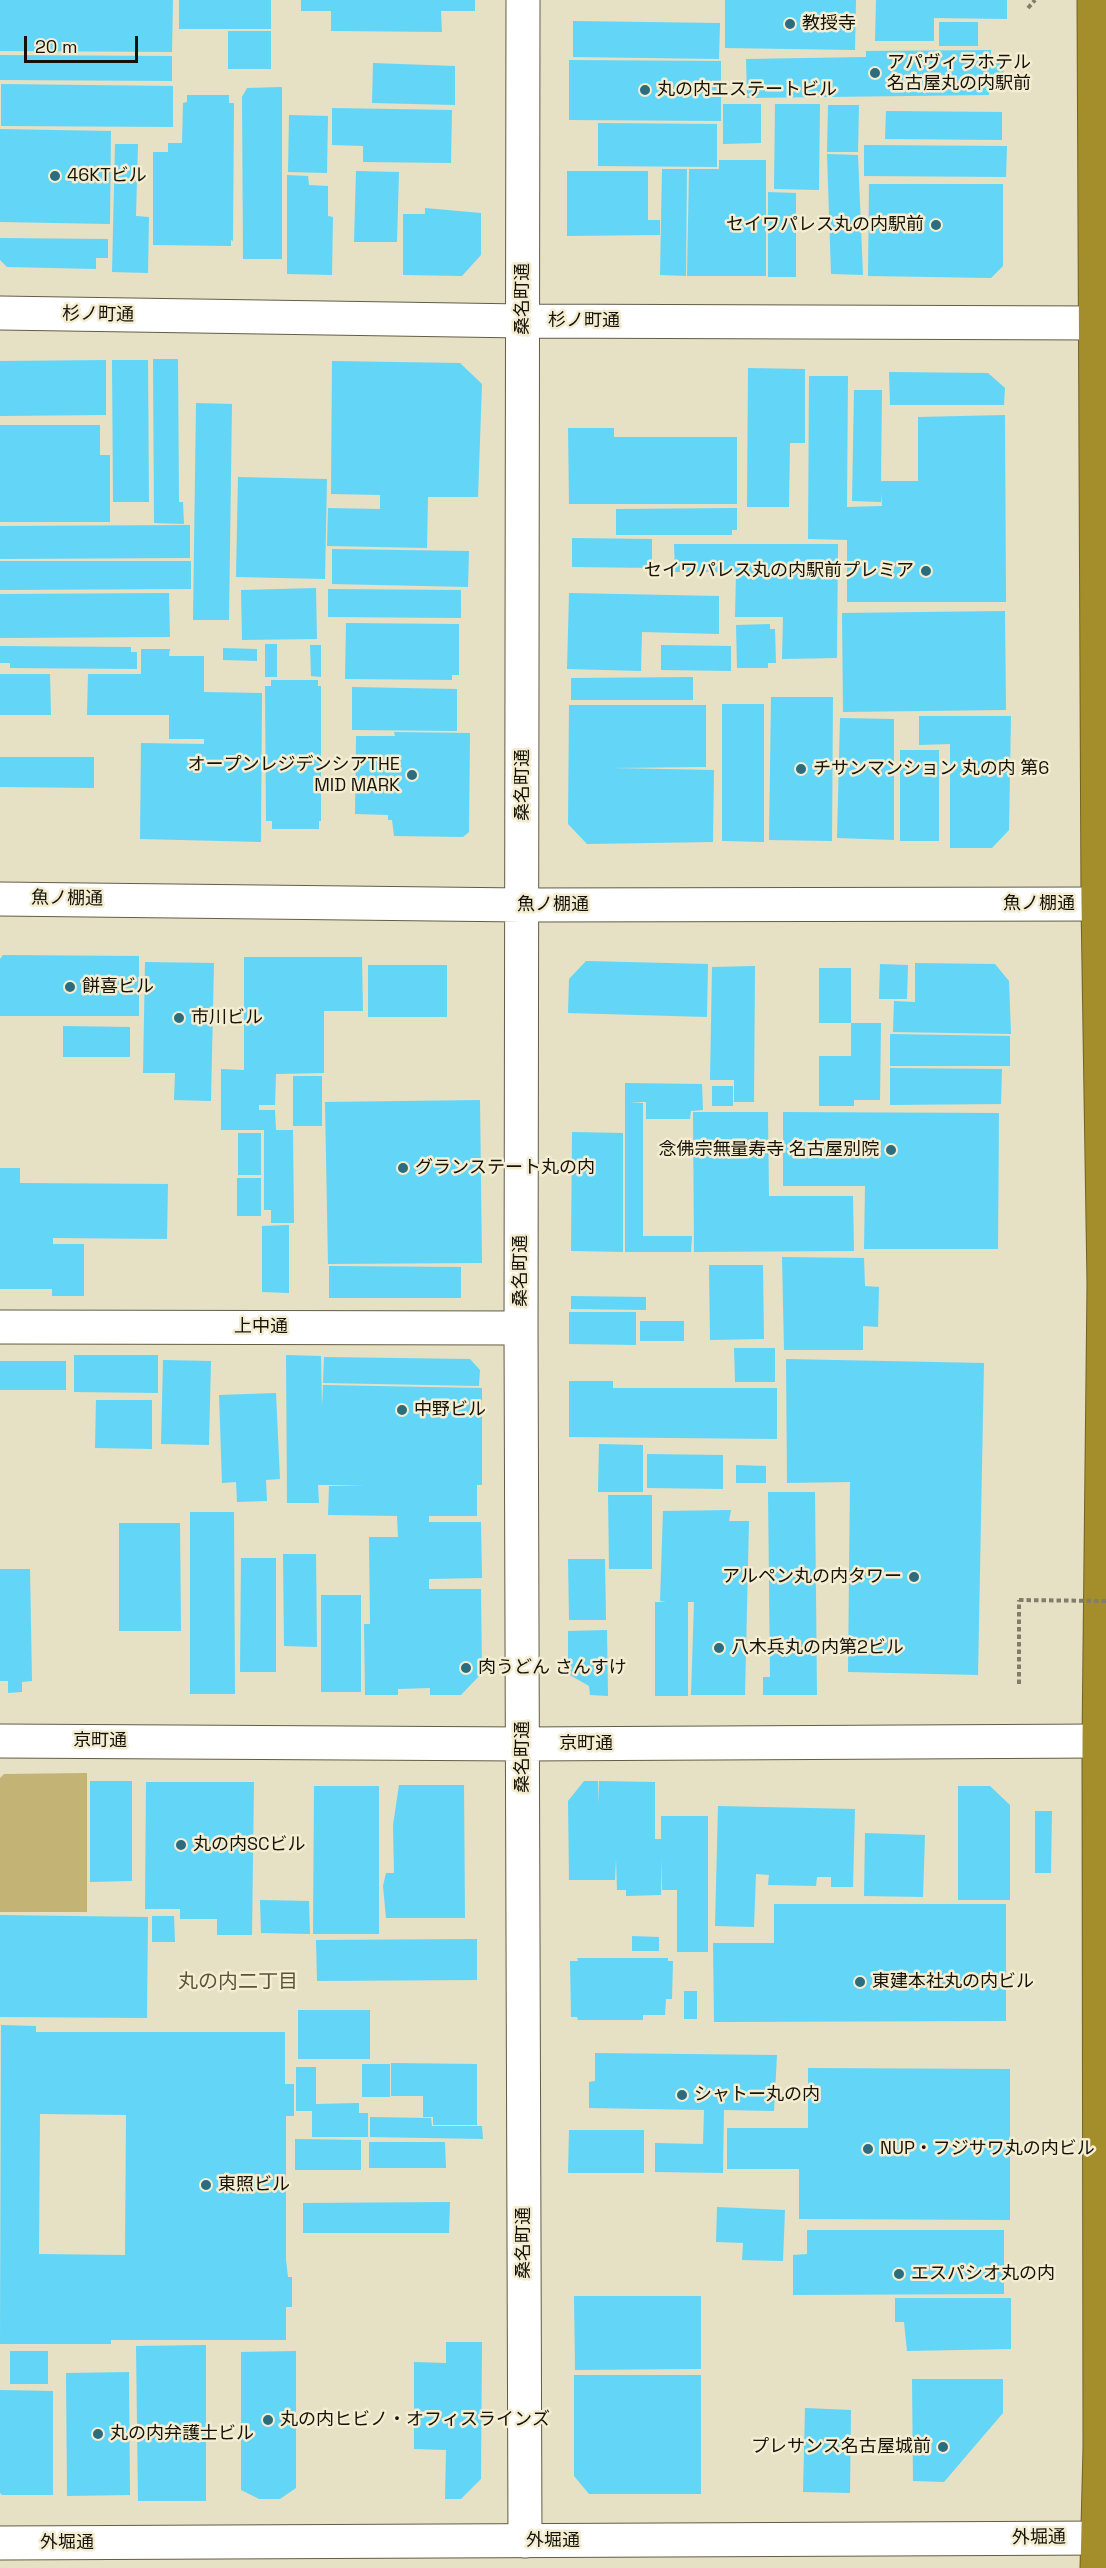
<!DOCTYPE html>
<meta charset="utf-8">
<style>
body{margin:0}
#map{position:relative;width:1106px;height:2568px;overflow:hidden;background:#e6e0c4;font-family:"Space Grotesk",sans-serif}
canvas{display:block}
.scale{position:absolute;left:24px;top:36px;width:114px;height:27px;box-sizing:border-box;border:3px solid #151309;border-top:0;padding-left:8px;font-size:18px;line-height:21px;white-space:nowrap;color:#151309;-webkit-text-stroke:4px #f4edd1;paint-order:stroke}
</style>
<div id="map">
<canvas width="1106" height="2568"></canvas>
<div class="scale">20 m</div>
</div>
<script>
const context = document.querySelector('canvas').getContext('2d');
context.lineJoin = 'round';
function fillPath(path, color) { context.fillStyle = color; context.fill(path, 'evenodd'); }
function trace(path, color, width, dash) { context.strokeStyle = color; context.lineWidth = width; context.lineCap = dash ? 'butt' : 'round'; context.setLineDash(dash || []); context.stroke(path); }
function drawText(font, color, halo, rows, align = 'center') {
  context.font = font + ' "Space Grotesk","Noto Sans JP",sans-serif'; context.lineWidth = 5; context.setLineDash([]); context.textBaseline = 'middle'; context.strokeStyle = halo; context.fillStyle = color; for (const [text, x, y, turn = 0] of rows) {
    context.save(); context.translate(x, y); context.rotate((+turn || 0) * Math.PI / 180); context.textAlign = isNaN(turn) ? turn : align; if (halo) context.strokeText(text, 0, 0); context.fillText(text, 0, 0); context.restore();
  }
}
fillPath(new Path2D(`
 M87,1773V1912H0V1778L4,1774Z`), '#c3b374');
fillPath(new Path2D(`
 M0,0H173L172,52L0,51Z
 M179,0H271V29H179Z
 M301,0H475V11H441L442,32L331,31V11H301Z
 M725,0H856L855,50L725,48Z
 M876,0H1007V19L934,18V41H875Z
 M573,21L720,23L719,59L573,57Z
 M939,22H978V46H939Z
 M228,31H271V69H228Z
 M991,50V58H1003L1004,88H989V95L747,98L746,59L866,57V51Z
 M0,55L172,56V81L0,80Z
 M569,60L721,61V121L569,120Z
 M373,63L455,66V105L372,103Z
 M1,84L173,86V127L1,126Z
 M282,87V259H243L242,97L247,88Z
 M187,95H229V103H234L233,241L231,240V246L153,245V152H168V143H182L183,103L187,102Z
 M723,104H761V143L723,144Z
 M775,104H820L819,190L774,189Z
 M828,105H859L858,152H827Z
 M332,108L452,110L451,163L363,162V146L332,145Z
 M886,111L1002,112V140L885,139Z
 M289,115L328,116L327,173L288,172Z
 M598,123L717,124V167L598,166Z
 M0,129L111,131L110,224L0,222Z
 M115,144H138L136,216L149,217L148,273L112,272Z
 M864,145L1007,146L1006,177L864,176Z
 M827,154L858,155L863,275L831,274Z
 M719,160H766V276H687L689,169H719Z
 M662,169H687L686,276L660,275Z
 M356,171L399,172L397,242H354Z
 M567,171H648V220H660V235L567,236Z
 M287,175L308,176L309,185L328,186V216L333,217L332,275L287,274Z
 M869,184H1003V266L991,278L868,276Z
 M768,192L796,193V277H768Z
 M425,208L481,213V255L462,276L403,275V214H425Z
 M0,238L108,239V258H96V269L7,267L0,260Z
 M153,359H178L179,502H183L184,524L154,523Z
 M106,360V415L0,416V361Z
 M112,360H148L149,502H113Z
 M332,361L460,363L482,384L478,497H428L427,548L327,546L328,508L380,509V495L331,494Z
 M748,368L805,369V443H790L789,507H747Z
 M889,372L988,373L1005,388L1004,405H890Z
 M809,376H848L847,507L882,506L881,493V502L852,501L854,390H882L881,481H918V417L1005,415L1006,602H847V540L808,539Z
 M196,403L232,404L229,620H193Z
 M0,425H100V455H110V522H0Z
 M568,428H614V437H737V504H569Z
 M238,477L327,479L325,579L236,577Z
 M737,508V530H732V535H616V509Z
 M190,525V558L0,559V526Z
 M572,538L652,539V568L572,567Z
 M674,544H838L837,658L782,659L783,617H735L736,572H675Z
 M332,549L469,551L468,587L332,584Z
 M0,561H191V589L0,590Z
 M316,588L317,639L242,640L241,590Z
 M328,589L461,590V618L328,617Z
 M169,593L170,637L0,638V594Z
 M569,593L719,596V634L642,632L641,671L567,669Z
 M1005,611L1006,710L843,712L842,613Z
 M346,623L459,624V675H452V680L345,679Z
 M770,624V629H775L776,663H768V668H737L736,625Z
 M265,644H277V677H265Z
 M310,645H321V677L311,676Z
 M661,645L731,646V671L661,670Z
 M0,646L131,647V652H137V669L10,668V663H0Z
 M223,648L257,649V661L223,660Z
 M141,649H170L169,656H204V692L262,693L261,842L140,839L141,743L204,744V739H169V715H87L88,674H141Z
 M0,674H50L51,715H0Z
 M693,677V700H571V678Z
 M271,680H318V686H321V821H319V829H272V821H266L265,686H271Z
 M352,687L457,689V731L352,730Z
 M771,697H833L832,841L769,840Z
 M722,704H764V842L722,841Z
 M569,705H706V767L613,768L714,770L713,842L587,844L568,824Z
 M919,716H1011L1009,830L992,848H950V744L919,745Z
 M840,718L894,719V840L837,838Z
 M394,732L470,733L469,832L463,837L394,836L392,820H388V815L355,814L356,736H395Z
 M900,750H939V841H900Z
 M0,757H94V788L0,787Z
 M3,955L139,956V1016H0V959Z
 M244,957H362L363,1011H324V1073L276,1074L275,1105H259V1110H275L276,1130H293L294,1223H271V1210H264V1130H221V1069L244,1070Z
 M586,961L708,964L707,1017L568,1013L569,979Z
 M145,962L214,963L211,1101L174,1100L175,1073H143Z
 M915,963L995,964L1009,981L1011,1034L893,1032L894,1001L915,1002Z
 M880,964L908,965L907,999H879Z
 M368,965H447V1017H368Z
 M755,966L754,1102H734V1080H710L712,967Z
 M819,968H851V1023H819Z
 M851,1023H881L880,1100H854V1106H819V1056H851Z
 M63,1026L130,1027V1057H63Z
 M890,1034L1010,1036V1066H890Z
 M890,1068L1002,1069L1001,1104L890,1105Z
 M293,1076H322V1126H293Z
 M625,1083L702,1084L703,1110L691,1111L690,1119H646V1102H630L643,1103V1236H692L691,1252H625Z
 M712,1086H733V1106H712Z
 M480,1100L482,1263L328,1264L325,1102Z
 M693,1112H768L769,1196H853L854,1251L694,1252Z
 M783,1112L999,1113L998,1249H864L865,1186H783Z
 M572,1132L623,1133V1252L571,1251Z
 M238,1133H261V1175H238Z
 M0,1168H20V1183L168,1184L167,1239L53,1238V1244H84V1296H52V1289H0Z
 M237,1178H261V1216H237Z
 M289,1225V1293L262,1292V1226Z
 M782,1257L864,1258L865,1286L879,1287L878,1327L863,1326V1350H784Z
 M709,1265H763L764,1339L710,1340Z
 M329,1266L461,1267V1298H329Z
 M571,1296L646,1297V1310L571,1309Z
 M569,1312H636V1345L569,1344Z
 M640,1321H684V1341H640Z
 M734,1348H775V1382H735Z
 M74,1355H158V1393L74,1392Z
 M286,1355L321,1356L322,1407L323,1385L482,1388V1485H477V1516H429V1522H481L482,1578L429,1579V1589H481L482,1673L461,1695H430V1688L398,1689V1695H365L364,1624H370L369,1537H398L397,1516L328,1515L329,1486L366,1485H318L319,1503H287Z
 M324,1357L470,1359L480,1370L479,1386L323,1383Z
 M786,1359L984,1363L978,1675L848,1672L850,1482L787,1483Z
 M163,1360L211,1361L209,1445L161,1444Z
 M0,1361H66V1390H0Z
 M569,1381H613V1388H777V1439L569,1437Z
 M276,1393L280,1479L266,1480L267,1501L237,1502L236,1482L222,1483L219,1395Z
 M96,1400H152V1449L95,1448Z
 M599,1444L643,1445V1492H598Z
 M647,1454L723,1455V1489L647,1488Z
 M736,1465L766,1466V1483H736Z
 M768,1492H815L817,1695H763V1677H770Z
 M608,1495H652V1569H609Z
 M731,1510L729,1521H749L745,1695H691L694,1602H688V1696H655V1602H666L660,1601L663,1511Z
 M190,1512H234L235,1694H190Z
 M119,1523H180L181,1631H119Z
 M283,1554H316L317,1647L284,1646Z
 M241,1558H276V1672H240Z
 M568,1559H605L606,1620H569Z
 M0,1569H30L32,1681L22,1682V1692L8,1693V1681H0Z
 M321,1595H361V1692H321Z
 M607,1630L608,1696L590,1695L589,1686L568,1674V1631Z
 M90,1781H132V1881L90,1882Z
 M584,1781H598L599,1804V1781L655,1782V1839H661V1816H708V1952H677V1890H662V1858L661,1895L626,1896V1890H617L616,1859L615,1880H569L568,1801Z
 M146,1782H254L252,1935H217V1919H180V1909H145Z
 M399,1785H464L465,1918H386L383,1886L386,1873H394L393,1825Z
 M314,1786H379V1934H313Z
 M958,1786H990L1010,1805V1900H958Z
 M718,1806L855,1809L853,1887H831V1877H817L816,1886L768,1885L769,1875L756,1874L754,1927L715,1926Z
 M1035,1811H1052L1051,1873H1035Z
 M865,1833L925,1835L923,1897L864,1896Z
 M260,1900L309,1901L310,1934L261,1933Z
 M774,1904H1006V2021L714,2022L713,1943H774Z
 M0,1915L148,1917L147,2018L0,2017Z
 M152,1916H174L175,1942H152Z
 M632,1936L659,1937V1951H632Z
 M477,1939V1980L317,1981L316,1940Z
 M577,1958H668V1961H673L672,1999H666L665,2015H643V2020H578L577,2017H571L570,1961H578Z
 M684,1991H697V2019H684Z
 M298,2010H370V2059H298Z
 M1,2025L36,2026V2032H285V2084H294V2116H286V2260L288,2277H292V2307H286V2340H111V2344H0ZM40,2114L126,2115L125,2255L39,2254Z
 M595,2053L777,2055L774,2111L724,2110L723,2173L655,2172V2143L703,2144L704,2110L589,2108V2082L595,2081Z
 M391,2063L477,2064V2125H433V2117H423V2096H391Z
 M362,2064H390V2097H362Z
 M296,2067H316V2104L359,2103V2113H368V2137H312V2111H296Z
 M808,2068L1010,2069V2220L799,2219V2169H727V2128H808Z
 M370,2117L431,2118L432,2126H482L483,2139L370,2137Z
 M569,2130H644V2173H568Z
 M295,2139L361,2140V2170H295Z
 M369,2142H445L446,2168H369Z
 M450,2202L449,2233H303V2203Z
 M717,2207L785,2210L783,2261L742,2260L743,2243L716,2242Z
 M807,2230H1004V2294L793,2295V2255L807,2254Z
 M574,2296H701V2369L575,2370Z
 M895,2298H1011V2349L907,2351L904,2322H895Z
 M446,2342H482L481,2479L461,2499H445L446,2450L414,2449V2362L446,2363Z
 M206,2345V2501H138L136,2346Z
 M10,2351H48V2384H10Z
 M296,2351V2488L280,2499H259L241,2490V2352Z
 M129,2372L130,2495L67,2496L66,2373Z
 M574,2375H701V2494H589L574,2476Z
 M912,2379H1003V2413L944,2482L913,2481Z
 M0,2390L53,2391V2495H2L0,2493Z
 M805,2408L851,2410L850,2493L803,2492Z`), '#63d5f7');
const street = new Path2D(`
 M523,0L521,1328L525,2541
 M0,313L523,321L1096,323
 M0,899L522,905L1106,904
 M0,1327L521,1328
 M0,1741L523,1744L1099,1741`);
const secondary = new Path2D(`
 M0,2543L1106,2538`);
const highway = new Path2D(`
 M1094,0L1098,904L1104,1284L1099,1741L1100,2447L1097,2568`);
trace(street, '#635d46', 35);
trace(secondary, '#635d46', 35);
trace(highway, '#726320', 35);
trace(new Path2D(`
 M1028,8L1035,0
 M1019,1684V1600`), '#817d69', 4, [4.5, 3]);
trace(street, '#fff', 33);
trace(secondary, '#fff', 33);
trace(highway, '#a48e2c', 33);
trace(new Path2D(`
 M1019,1600L1106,1601`), '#817d69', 4, [4.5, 3]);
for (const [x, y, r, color] of [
 [790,24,6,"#2b6c7f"],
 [875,73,6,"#2b6c7f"],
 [645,90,6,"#2b6c7f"],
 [55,176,6,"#2b6c7f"],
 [936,225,6,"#2b6c7f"],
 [926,571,6,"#2b6c7f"],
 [801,769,6,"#2b6c7f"],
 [412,775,6,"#2b6c7f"],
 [70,987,6,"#2b6c7f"],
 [179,1018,6,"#2b6c7f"],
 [891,1150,6,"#2b6c7f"],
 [403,1168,6,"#2b6c7f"],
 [402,1410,6,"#2b6c7f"],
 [914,1577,6,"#2b6c7f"],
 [719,1648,6,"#2b6c7f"],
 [466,1668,6,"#2b6c7f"],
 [181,1845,6,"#2b6c7f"],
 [860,1982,6,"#2b6c7f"],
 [682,2095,6,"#2b6c7f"],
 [868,2149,6,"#2b6c7f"],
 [206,2185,6,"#2b6c7f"],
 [899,2274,6,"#2b6c7f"],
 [268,2420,6,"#2b6c7f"],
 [98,2434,6,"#2b6c7f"],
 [943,2447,6,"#2b6c7f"]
]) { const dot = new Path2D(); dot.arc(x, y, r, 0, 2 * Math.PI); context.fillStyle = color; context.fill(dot); trace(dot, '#f4edd1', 2); }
drawText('18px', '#151309', '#f4edd1', [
 ["教授寺",802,24],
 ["アパヴィラホテル",887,63],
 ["名古屋丸の内駅前",887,84],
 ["丸の内エステートビル",657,90],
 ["46KTビル",67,176],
 ["セイワパレス丸の内駅前",924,225,"right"],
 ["セイワパレス丸の内駅前プレミア",914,571,"right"],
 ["オープンレジデンシアTHE",400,765,"right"],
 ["MID MARK",400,786,"right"],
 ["チサンマンション 丸の内 第6",813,769],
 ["餅喜ビル",82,987],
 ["市川ビル",191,1018],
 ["念佛宗無量寿寺 名古屋別院",879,1150,"right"],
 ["グランステート丸の内",415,1168],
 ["中野ビル",414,1410],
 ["アルペン丸の内タワー",902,1577,"right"],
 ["八木兵丸の内第2ビル",731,1648],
 ["肉うどん さんすけ",478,1668],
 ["丸の内SCビル",193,1845],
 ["東建本社丸の内ビル",872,1982],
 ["シャトー丸の内",694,2095],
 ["NUP・フジサワ丸の内ビル",880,2149],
 ["東照ビル",218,2185],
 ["エスパシオ丸の内",911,2274],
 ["丸の内ヒビノ・オフィスラインズ",280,2420],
 ["丸の内弁護士ビル",110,2434],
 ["プレサンス名古屋城前",931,2447,"right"]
], 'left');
drawText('18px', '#151309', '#f4edd1', [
 ["桑名町通",523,299,-90],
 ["杉ノ町通",98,315,1],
 ["杉ノ町通",584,321],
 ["桑名町通",523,785,-90],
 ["魚ノ棚通",67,899,1],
 ["魚ノ棚通",1039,904],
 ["魚ノ棚通",553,905],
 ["桑名町通",521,1271,-90],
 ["上中通",261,1327],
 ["京町通",100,1741],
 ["京町通",586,1744],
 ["桑名町通",523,1757,-90],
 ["桑名町通",524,2243,-90],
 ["外堀通",1039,2538,-1],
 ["外堀通",553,2541],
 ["外堀通",67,2543]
]);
drawText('20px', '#5b553e', '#f4edd1', [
 ["丸の内二丁目",238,1983]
]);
</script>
